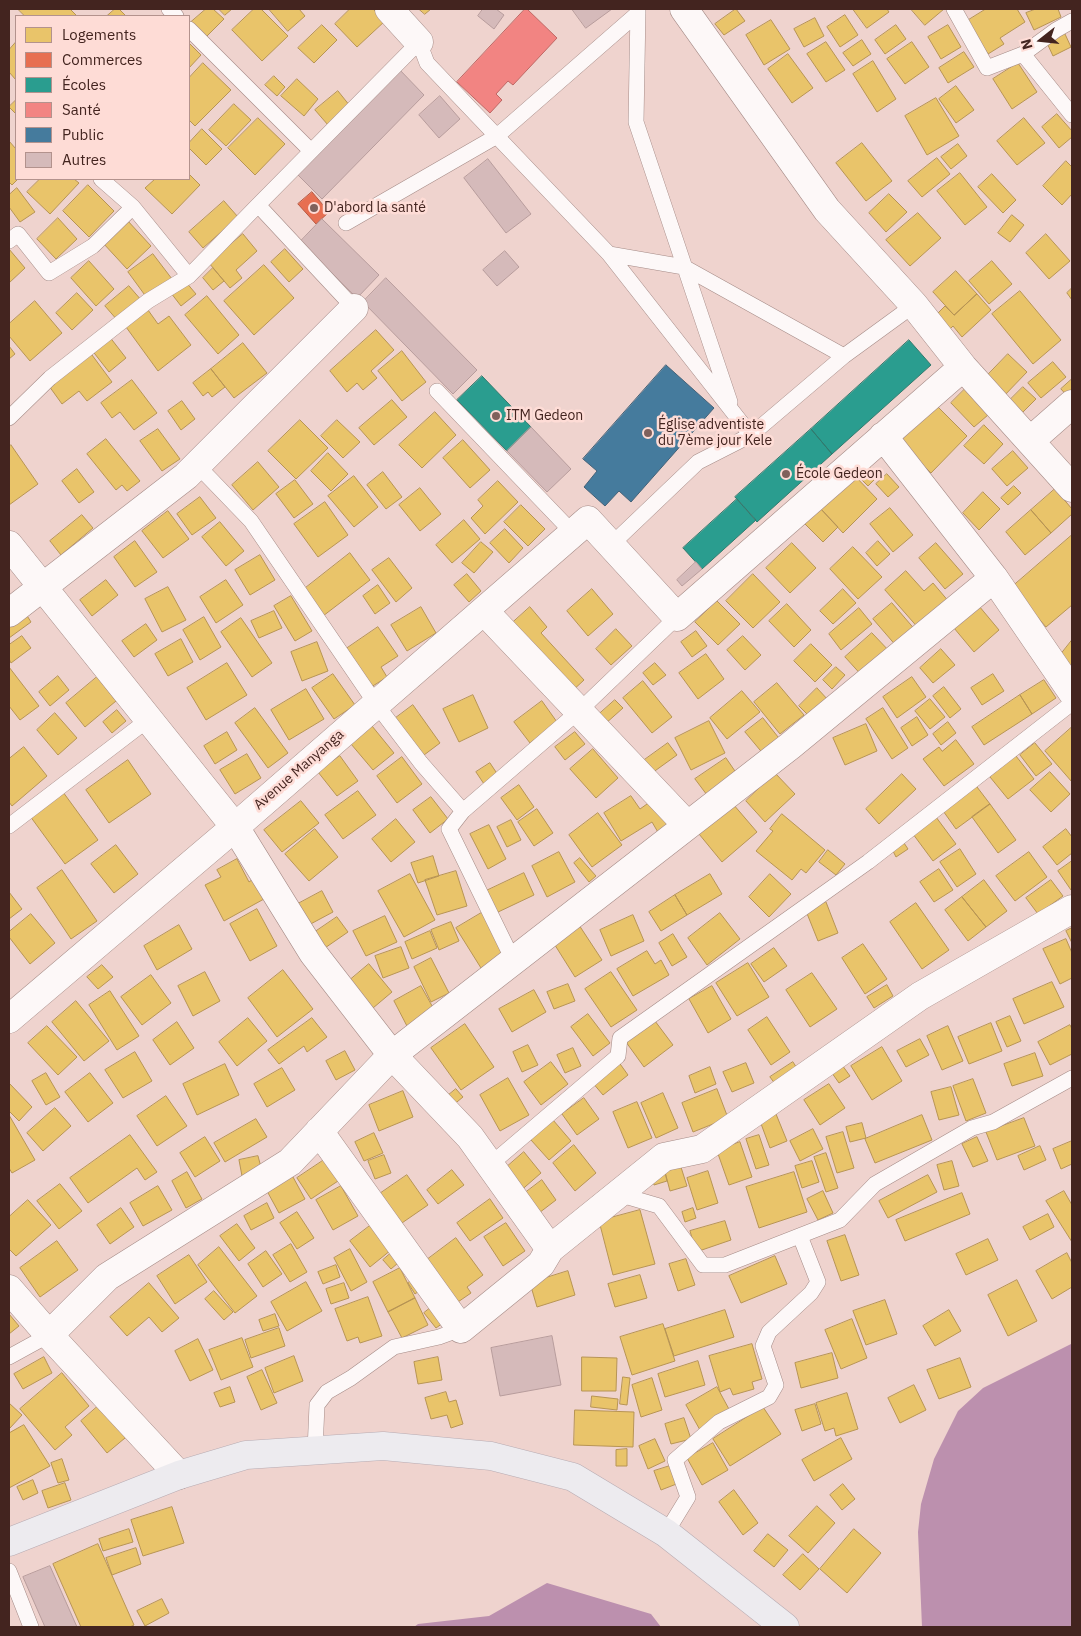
<!DOCTYPE html>
<meta charset="utf-8">
<style>
body{margin:0}
#map{position:relative;width:1081px;height:1636px;overflow:hidden;background:#efd3ce;font-family:"IBM Plex Sans",sans-serif}
canvas{display:block}
.frame{position:absolute;inset:0;border:10px solid #43241f;pointer-events:none}
.legend{position:absolute;left:15px;top:15px;width:175px;height:165px;box-sizing:border-box;background:#fedcd6;border:1px solid #b3928d;margin:0;padding:6px 9px;list-style:none;font-size:15px;color:#43241f}
.legend li{display:flex;align-items:center;gap:10px;height:25px}
.legend b{width:25px;border:1px solid #b3928d}
.north{position:absolute;left:1016px;top:15px;width:50px;height:50px;-webkit-text-stroke:4px #fedcd6;paint-order:stroke;rotate:254deg;font-size:14px;font-weight:700;line-height:20px;text-align:center;color:#43241f}
.north::after{content:'';display:block;margin:auto;width:18px;height:22px;background:#43241f;clip-path:polygon(50% 0,100% 100%,50% 72%,0 100%)}
</style>
<div id="map">
<canvas width="1081" height="1636"></canvas>
<div class="frame"></div>
<ul class="legend">
<li><b style="height:14px;background:#e9c46a"></b>Logements</li>
<li><b style="height:14px;background:#e76f51"></b>Commerces</li>
<li><b style="height:14px;background:#2a9d8f"></b>Écoles</li>
<li><b style="height:14px;background:#f28482"></b>Santé</li>
<li><b style="height:14px;background:#457b9d"></b>Public</li>
<li><b style="height:14px;background:#d5baba"></b>Autres</li>
</ul>
<div class="north">N</div>
</div>
<script>
const context = document.querySelector('canvas').getContext('2d');
context.lineJoin = 'round';
function fillPath(path, color) { context.fillStyle = color; context.fill(path, 'evenodd'); }
function trace(path, color, width, dash) { context.strokeStyle = color; context.lineWidth = width; context.lineCap = dash ? 'butt' : 'round'; context.setLineDash(dash || []); context.stroke(path); }
function drawText(font, color, halo, rows, align = 'center') {
  context.font = font + ' "IBM Plex Sans",sans-serif'; context.lineWidth = 5; context.setLineDash([]); context.textBaseline = 'middle'; context.strokeStyle = halo; context.fillStyle = color; for (const [text, x, y, turn = 0] of rows) {
    context.save(); context.translate(x, y); context.rotate((+turn || 0) * Math.PI / 180); context.textAlign = isNaN(turn) ? turn : align; if (halo) context.strokeText(text, 0, 0); context.fillText(text, 0, 0); context.restore();
  }
}
fillPath(new Path2D(`
 M1071,1344H1072V1627H922L918,1532L921,1504L934,1459L958,1411L983,1388Z
 M547,1583L651,1614L661,1627H414L418,1624L489,1616Z`), '#bc90ae');
const homes = new Path2D(`
 M18,9H70L77,16H25Z
 M115,9H119L126,16H107Z
 M206,9H213L224,19L205,38L190,23Z
 M219,9H232L225,15Z
 M254,9H261L288,36L262,61L232,30Z
 M269,9H299L305,16L288,31Z
 M350,9H373L385,21L357,47L335,24Z
 M419,9H431L425,14Z
 M736,9L745,21L724,35L715,24Z
 M853,9H887L889,12L867,28Z
 M911,9H944L925,25Z
 M986,9H1017L1025,22L1000,38L1004,44L988,54L967,21Z
 M1036,9H1058L1061,17L1034,30L1026,13Z
 M845,15L858,35L840,47L827,27Z
 M815,18L824,36L804,47L794,29Z
 M771,20L790,49L764,65L746,35Z
 M322,25L337,40L314,63L298,48Z
 M896,25L906,39L885,54L875,40Z
 M948,25L961,47L941,59L928,37Z
 M1065,34L1071,47L1053,56L1047,43Z
 M862,40L871,54L853,66L843,53Z
 M16,42V80L9,72V50Z
 M826,42L845,70L826,82L807,54Z
 M912,42L929,67L905,84L887,59Z
 M189,43L201,55L189,68Z
 M964,52L974,67L948,83L939,68Z
 M788,54L813,88L792,103L768,69Z
 M873,61L896,99L877,112L853,74Z
 M203,63L231,90L195,126L189,120V78Z
 M1018,63L1037,92L1012,109L993,79Z
 M274,76L285,87L277,96L265,85Z
 M297,79L318,99L304,116L281,96Z
 M956,86L974,110L956,123L939,99Z
 M338,91L350,106L328,125L315,110Z
 M936,98L959,136L927,155L905,116Z
 M16,100V114L9,107Z
 M234,104L251,120L226,146L209,130Z
 M1057,114L1072,131V137L1059,148L1042,127Z
 M258,118L285,144L255,175L228,148Z
 M1024,118L1045,143L1017,165L997,141Z
 M202,129L222,149L206,165L189,148V143Z
 M9,141L16,149V179H18L12,185L9,182Z
 M862,143L892,181L866,201L836,163Z
 M958,144L967,156L951,169L941,157Z
 M937,158L950,174L922,197L908,181Z
 M1066,161L1072,167V194L1062,205L1043,186Z
 M960,173L987,207L965,225L937,191Z
 M189,174L200,185L172,214L145,188L155,179H189Z
 M992,174L1016,200L1003,213L978,187Z
 M40,179H74L79,183L50,214L27,192Z
 M88,185L114,211L89,237L63,211Z
 M17,188L35,212L20,222L9,207V195Z
 M889,194L907,212L886,232L869,213Z
 M224,201L238,217L203,248L189,232Z
 M918,213L941,238L910,266L886,240Z
 M1012,215L1024,225L1010,242L998,233Z
 M58,218L77,239L56,259L37,239Z
 M127,220L151,246L127,269L103,243Z
 M243,234L257,251L236,270L242,278L230,288L209,263Z
 M1046,234L1070,261L1049,279L1026,253Z
 M9,249L25,268L9,283Z
 M285,249L303,269L289,282L271,262Z
 M153,254L172,279L147,298L128,272Z
 M89,261L114,289L96,306L71,278Z
 M992,261L1012,284L989,304L969,281Z
 M264,265L294,298L254,335L224,301Z
 M213,268L224,281L213,290L203,278Z
 M956,271L977,294L954,315L933,292Z
 M185,281L196,294L181,306L171,293Z
 M129,286L142,301L118,321L105,306Z
 M1072,288V300L1067,293Z
 M1020,291L1061,340L1033,364L992,314Z
 M77,293L93,310L72,330L56,313Z
 M977,294L991,310L962,337L953,326L947,332L934,317L945,306L954,315Z
 M207,296L239,335L218,354L185,315Z
 M35,301L62,333L30,361L9,336V324Z
 M148,310L158,324L169,316L191,345L158,371L126,327Z
 M376,330L394,350L371,371L377,378L363,390L357,383L347,392L330,371Z
 M109,336L126,358L109,372L91,349Z
 M243,343L267,373L234,398L211,369Z
 M9,346L15,354L9,359Z
 M402,351L426,382L402,401L378,371Z
 M1008,354L1027,372L1002,398L983,380Z
 M92,355L112,382L87,401L79,391L62,404L49,386Z
 M1053,362L1066,377L1041,398L1028,383Z
 M211,369L225,387L212,397L208,392L203,396L193,383Z
 M1072,379V395L1069,398L1061,389Z
 M132,380L157,413L134,430L120,412L112,418L101,403Z
 M1023,387L1036,399L1018,417L1005,405Z
 M965,389L988,415L974,427L951,403Z
 M392,400L407,417L374,445L359,428Z
 M182,401L195,419L181,430L168,411Z
 M936,405L967,436L931,473L900,442Z
 M435,412L456,435L422,468L399,445Z
 M300,420L328,448L296,479L268,451Z
 M337,420L360,442L343,458L321,436Z
 M984,425L1003,444L984,464L964,446Z
 M158,429L180,459L162,471L140,441Z
 M106,439L140,481L127,491L122,485L116,490L87,454Z
 M463,440L490,470L470,488L443,458Z
 M11,445L38,484L9,505V447Z
 M1013,451L1028,468L1007,486L992,469Z
 M328,453L348,474L331,491L311,471Z
 M258,462L279,487L253,510L232,485Z
 M868,465L878,476L868,486L858,476Z
 M77,469L94,492L79,503L62,481Z
 M383,472L402,497L386,509L367,485Z
 M887,474L899,487L888,497L876,484Z
 M854,475L877,499L843,533L820,508Z
 M354,476L378,507L354,527L328,496Z
 M295,480L313,504L294,518L276,494Z
 M498,481L518,502L485,534L471,518L483,506L478,500Z
 M1014,486L1021,493L1008,505L1001,498Z
 M420,488L441,514L420,531L399,505Z
 M1055,489L1072,509V514L1051,533L1031,510Z
 M983,492L1000,509L979,530L963,513Z
 M200,497L216,518L192,535L177,514Z
 M325,502L348,535L318,557L294,524Z
 M521,505L545,529L528,546L504,522Z
 M820,508L838,527L823,542L804,523Z
 M890,508L913,535L893,552L870,524Z
 M1031,510L1051,533L1025,555L1006,532Z
 M168,511L189,539L163,558L142,531Z
 M82,515L93,528L61,555L50,541Z
 M464,520L480,539L452,563L436,545Z
 M220,522L244,551L226,566L202,537Z
 M505,529L523,548L509,563L490,543Z
 M1072,535V605L1046,627L1012,587Z
 M135,541L157,572L135,587L114,557Z
 M878,541L890,554L877,566L866,553Z
 M481,542L493,552L474,573L462,563Z
 M792,543L816,568L790,593L766,568Z
 M936,543L963,574L945,589L919,558Z
 M853,547L882,577L858,599L830,569Z
 M350,553L370,580L323,616L303,590Z
 M260,555L275,580L250,595L235,570Z
 M389,558L412,588L396,602L372,570Z
 M906,571L924,591L933,583L950,603L920,630L885,590Z
 M467,574L481,591L469,602L454,585Z
 M753,574L780,602L753,628L726,601Z
 M106,580L118,595L92,616L80,600Z
 M226,580L243,605L216,623L200,597Z
 M378,585L390,603L375,614L363,596Z
 M168,587L186,620L162,632L145,599Z
 M592,589L613,614L588,636L567,611Z
 M843,589L856,603L833,624L820,611Z
 M291,596L312,631L295,641L274,606Z
 M717,601L740,624L718,645L695,622Z
 M892,603L917,632L898,648L873,619Z
 M787,604L811,630L794,647L769,621Z
 M979,606L999,630L974,652L954,628Z
 M421,607L436,633L407,651L391,625Z
 M530,607L547,627L541,633L584,680L570,693L510,625Z
 M859,608L872,624L841,650L829,634Z
 M274,611L282,628L259,638L251,621Z
 M26,614L31,622L9,638V625Z
 M204,617L221,647L200,660L183,630Z
 M241,618L272,663L252,677L221,632Z
 M146,624L157,640L134,657L122,641Z
 M378,627L398,656L381,667L387,677L368,689L343,651Z
 M616,629L632,646L611,665L596,649Z
 M696,631L707,646L692,657L681,642Z
 M872,633L892,654L865,679L845,657Z
 M22,636L31,648L11,663L9,659V645Z
 M743,636L761,655L745,670L727,650Z
 M181,639L193,662L168,676L155,654Z
 M1072,640V669L1058,658Z
 M317,642L328,671L302,681L291,652Z
 M811,644L832,665L815,682L794,661Z
 M941,649L955,665L933,683L920,668Z
 M706,654L724,679L698,699L679,673Z
 M227,663L247,695L206,720L187,688Z
 M655,663L666,675L653,685L643,673Z
 M9,667L39,706L20,720L9,706Z
 M836,667L845,675L832,689L823,680Z
 M333,674L355,705L334,719L312,688Z
 M993,674L1004,691L982,705L971,688Z
 M58,676L69,690L50,706L39,692Z
 M97,677L116,701L85,727L66,703Z
 M912,677L926,697L897,718L883,697Z
 M1044,680L1056,698L1032,714L1020,695Z
 M643,681L672,717L652,733L623,698Z
 M777,683L804,715L780,734L754,702Z
 M944,687L961,709L950,718L933,696Z
 M817,688L829,701L811,718L799,706Z
 M306,689L324,719L289,740L271,710Z
 M742,691L760,712L727,739L710,718Z
 M473,695L488,728L459,742L443,709Z
 M1020,695L1032,714L984,745L972,727Z
 M930,699L945,717L930,729L915,711Z
 M615,700L623,708L605,724L597,716Z
 M542,701L557,722L530,743L514,722Z
 M413,705L440,743L420,758L393,720Z
 M255,708L288,753L268,768L235,723Z
 M883,708L908,748L892,759L866,719Z
 M117,710L126,721L112,733L103,722Z
 M55,713L77,738L58,755L37,730Z
 M917,717L928,735L912,746L901,728Z
 M763,718L782,742L765,756L745,732Z
 M709,721L725,753L691,770L675,738Z
 M948,722L956,733L941,745L933,734Z
 M866,724L877,751L845,765L833,738Z
 M372,726L394,753L373,770L351,744Z
 M1071,728L1072,730V782L1045,751Z
 M227,732L237,750L215,764L204,746Z
 M575,732L585,744L565,760L555,747Z
 M956,740L974,764L944,786L923,759L939,747L942,751Z
 M668,743L677,755L652,773L643,761Z
 M1035,743L1052,764L1036,776L1020,755Z
 M24,747L47,776L12,806L9,802V759Z
 M593,749L618,778L596,798L570,769Z
 M247,754L261,778L235,794L220,770Z
 M340,756L358,781L337,796L318,772Z
 M1016,756L1034,779L1008,799L990,777Z
 M402,757L422,784L397,803L377,776Z
 M726,758L737,774L707,795L695,779Z
 M128,760L151,794L109,823L86,790Z
 M490,763L498,775L484,784L476,772Z
 M1050,772L1070,794L1051,812L1030,790Z
 M775,773L795,794L765,822L746,801Z
 M902,774L916,789L879,824L866,809Z
 M974,783L990,804L956,829L941,808Z
 M519,785L534,807L517,820L501,798Z
 M358,791L376,815L343,839L325,815Z
 M63,792L98,840L65,864L30,816Z
 M631,796L640,809L654,799L671,827L659,834L652,822L621,841L604,813Z
 M431,797L448,819L430,833L413,810Z
 M301,801L319,823L282,852L264,830Z
 M733,804L757,832L722,862L699,834Z
 M990,804L1016,840L998,853L972,817Z
 M537,809L553,833L534,846L518,822Z
 M598,813L622,845L592,867L569,835Z
 M933,813L956,844L933,861L910,830Z
 M782,814L825,850L806,873L801,869L792,880L756,851L773,831L770,829Z
 M396,819L415,842L391,862L372,839Z
 M511,820L521,840L507,847L497,827Z
 M489,825L506,859L488,869L470,834Z
 M315,829L338,857L309,881L285,854Z
 M1066,829L1072,837V853L1057,865L1043,847Z
 M902,840L908,849L896,857L891,847Z
 M116,845L138,874L114,893L91,864Z
 M960,849L976,874L957,887L940,862Z
 M828,850L845,864L836,875L819,862Z
 M559,852L575,882L547,897L532,866Z
 M1029,852L1047,877L1015,901L996,876Z
 M433,856L439,876L418,883L411,863Z
 M580,858L596,876L589,882L574,863Z
 M237,859L249,882L253,879L264,899L224,921L205,885L221,877L217,870Z
 M1072,861V889L1071,890L1058,871Z
 M939,869L953,890L934,902L920,882Z
 M62,870L97,921L71,939L37,888Z
 M456,871L467,906L437,915L425,880Z
 M524,873L534,895L496,913L486,891Z
 M410,874L435,920L404,937L378,891Z
 M710,874L722,894L687,915L675,895Z
 M770,874L791,894L769,917L749,897Z
 M984,880L1007,911L986,927L962,897Z
 M1051,880L1063,896L1038,914L1026,898Z
 M322,891L333,912L305,927L294,906Z
 M9,892L22,909L9,919Z
 M675,895L687,915L661,931L649,912Z
 M962,897L986,927L968,941L945,910Z
 M826,902L838,933L818,941L806,911Z
 M916,903L949,950L922,969L890,922Z
 M257,909L277,946L250,961L230,924Z
 M483,912L507,952L481,968L456,928Z
 M720,913L740,939L707,965L688,938Z
 M31,914L55,943L30,964L9,937V932Z
 M633,915L644,941L611,956L600,930Z
 M385,916L397,942L366,956L353,931Z
 M337,917L348,932L322,950L312,934Z
 M451,922L459,941L439,950L431,930Z
 M179,925L192,949L157,970L144,946Z
 M579,925L602,960L575,977L553,942Z
 M1072,928V943L1066,931Z
 M430,931L437,948L412,959L405,942Z
 M673,934L687,957L672,966L659,943Z
 M1066,939L1072,953V978L1060,984L1043,949Z
 M863,944L887,979L865,994L842,958Z
 M401,947L409,968L383,978L375,956Z
 M774,948L787,966L764,982L751,964Z
 M647,951L655,964L661,960L669,975L633,996L617,969Z
 M431,958L449,993L431,1002L414,967Z
 M748,963L769,997L737,1016L716,983Z
 M369,964L392,992L373,1008L350,980Z
 M102,965L113,977L98,989L87,977Z
 M283,970L313,1009L277,1037L248,998Z
 M205,972L220,1001L193,1016L178,986Z
 M611,972L637,1010L611,1027L585,989Z
 M812,973L837,1009L810,1027L786,990Z
 M151,975L171,1003L142,1025L121,997Z
 M1052,982L1064,1007L1024,1024L1013,999Z
 M568,984L575,1001L554,1009L547,992Z
 M887,985L893,996L874,1008L867,997Z
 M421,986L436,1013L408,1028L394,1001Z
 M712,986L731,1019L708,1033L689,999Z
 M534,990L546,1012L512,1032L499,1009Z
 M110,991L139,1036L117,1050L89,1005Z
 M76,1001L109,1041L84,1061L52,1022Z
 M588,1014L610,1043L593,1056L571,1027Z
 M1010,1016L1021,1041L1007,1047L996,1022Z
 M767,1017L790,1052L771,1065L748,1030Z
 M248,1018L267,1041L237,1066L219,1042Z
 M312,1018L327,1037L307,1052L304,1046L279,1064L268,1050Z
 M655,1021L673,1045L644,1067L626,1042Z
 M177,1022L194,1048L170,1065L153,1040Z
 M991,1023L1002,1051L969,1064L958,1037Z
 M465,1024L494,1067L461,1090L431,1048Z
 M1070,1025L1072,1029V1054L1050,1065L1038,1042Z
 M47,1026L77,1057L58,1075L28,1043Z
 M948,1026L963,1061L942,1070L927,1036Z
 M920,1039L929,1055L906,1067L897,1051Z
 M528,1045L538,1065L522,1072L513,1052Z
 M882,1047L902,1081L872,1100L851,1066Z
 M573,1048L581,1066L565,1073L557,1055Z
 M345,1051L355,1070L336,1080L326,1061Z
 M135,1052L152,1081L123,1098L105,1070Z
 M1035,1053L1043,1076L1012,1086L1004,1064Z
 M837,1058L850,1076L839,1083L827,1066Z
 M618,1061L628,1075L603,1095L592,1082Z
 M551,1062L568,1084L541,1105L524,1082Z
 M793,1062L800,1073L778,1088L770,1077Z
 M746,1063L754,1083L732,1092L723,1072Z
 M225,1064L239,1095L197,1115L183,1084Z
 M710,1067L716,1084L695,1093L689,1076Z
 M282,1068L295,1090L267,1107L254,1084Z
 M46,1073L60,1097L46,1105L32,1081Z
 M90,1073L113,1103L88,1122L65,1092Z
 M508,1078L529,1115L500,1131L480,1095Z
 M973,1079L986,1113L966,1121L953,1086Z
 M9,1083L32,1107L19,1121L9,1111Z
 M829,1084L845,1108L820,1125L804,1100Z
 M951,1087L959,1115L939,1120L931,1092Z
 M456,1089L463,1097L452,1106L445,1098Z
 M717,1089L728,1118L693,1132L682,1103Z
 M403,1091L413,1117L379,1131L369,1105Z
 M663,1093L678,1128L656,1138L641,1103Z
 M166,1096L187,1126L157,1146L137,1116Z
 M584,1098L599,1119L577,1135L562,1114Z
 M637,1102L652,1138L628,1148L613,1112Z
 M55,1108L71,1126L43,1151L27,1133Z
 M776,1114L787,1141L770,1148L760,1121Z
 M9,1115L35,1160L12,1173L9,1168Z
 M922,1115L932,1140L875,1163L865,1139Z
 M1024,1118L1035,1146L997,1160L986,1132Z
 M256,1119L267,1137L225,1162L214,1143Z
 M553,1120L571,1141L549,1160L531,1140Z
 M862,1123L866,1138L850,1142L846,1127Z
 M813,1129L823,1149L800,1161L790,1141Z
 M843,1132L854,1168L837,1173L826,1137Z
 M374,1133L383,1153L364,1161L355,1142Z
 M130,1135L157,1172L145,1180L137,1168L88,1203L70,1178Z
 M759,1135L769,1165L756,1169L746,1139Z
 M205,1137L220,1161L195,1177L180,1153Z
 M977,1137L988,1161L973,1167L962,1144Z
 M1072,1141V1164L1061,1169L1053,1149Z
 M740,1142L752,1177L729,1185L717,1151Z
 M574,1145L596,1173L575,1191L553,1163Z
 M1040,1146L1046,1160L1024,1170L1018,1156Z
 M524,1152L541,1173L518,1193L501,1172Z
 M826,1153L838,1188L826,1192L814,1157Z
 M384,1155L391,1173L375,1179L368,1161Z
 M258,1156L262,1171L242,1176L239,1160Z
 M324,1160L338,1181L311,1199L297,1178Z
 M812,1161L819,1182L802,1188L795,1166Z
 M952,1161L959,1186L944,1190L937,1165Z
 M680,1164L687,1186L670,1191L664,1168Z
 M664,1168L667,1181L654,1185L651,1172Z
 M452,1170L464,1185L438,1204L427,1190Z
 M708,1171L718,1203L697,1210L687,1178Z
 M187,1172L202,1199L186,1208L172,1181Z
 M794,1172L807,1212L759,1228L746,1187Z
 M407,1175L428,1205L399,1225L378,1195Z
 M928,1175L937,1192L888,1218L879,1201Z
 M293,1177L305,1199L279,1213L267,1191Z
 M542,1180L556,1200L535,1216L521,1196Z
 M60,1184L82,1211L59,1229L37,1201Z
 M158,1186L172,1210L143,1226L130,1203Z
 M341,1186L358,1216L333,1230L316,1200Z
 M823,1191L833,1213L818,1220L807,1199Z
 M1064,1191L1072,1205V1242L1046,1201Z
 M962,1193L970,1214L905,1241L896,1220Z
 M490,1199L503,1218L470,1241L457,1223Z
 M28,1200L51,1225L16,1256L9,1249V1217Z
 M267,1203L274,1218L251,1230L244,1216Z
 M121,1208L134,1227L110,1244L97,1225Z
 M693,1208L696,1218L685,1222L682,1212Z
 M640,1210L655,1264L613,1275L599,1221Z
 M297,1212L314,1238L297,1249L280,1223Z
 M1048,1214L1054,1227L1030,1240L1023,1227Z
 M725,1221L731,1240L696,1252L690,1231Z
 M506,1223L525,1251L503,1266L484,1237Z
 M237,1224L255,1248L239,1261L220,1236Z
 M371,1225L391,1250L370,1267L350,1241Z
 M845,1235L859,1275L841,1281L827,1241Z
 M456,1238L483,1275L467,1287L471,1293L455,1304L424,1262Z
 M988,1239L998,1260L966,1275L956,1254Z
 M57,1241L78,1270L40,1297L20,1268Z
 M291,1244L307,1272L290,1282L273,1255Z
 M219,1247L257,1296L235,1313L198,1265Z
 M397,1248L405,1257L391,1269L383,1260Z
 M350,1249L367,1282L351,1291L334,1258Z
 M266,1251L282,1274L263,1287L248,1264Z
 M1067,1253L1072,1263V1287L1052,1299L1036,1271Z
 M189,1255L207,1282L175,1304L157,1276Z
 M775,1256L787,1284L741,1303L729,1276Z
 M686,1259L695,1285L678,1291L669,1264Z
 M336,1265L340,1277L323,1284L318,1272Z
 M400,1268L415,1298L388,1312L373,1282Z
 M568,1271L575,1295L537,1307L530,1283Z
 M420,1275L427,1285L415,1294L408,1283Z
 M640,1275L647,1298L615,1307L608,1284Z
 M1017,1280L1037,1321L1008,1336L988,1295Z
 M306,1282L322,1311L287,1331L271,1302Z
 M149,1283L179,1318L162,1332L149,1317L127,1336L110,1317Z
 M344,1283L349,1298L331,1304L326,1289Z
 M214,1291L233,1312L224,1320L205,1299Z
 M368,1297L382,1336L360,1343L358,1337L347,1341L335,1309Z
 M415,1298L428,1325L402,1338L388,1312Z
 M885,1300L897,1334L866,1345L853,1311Z
 M438,1302L450,1318L436,1328L424,1313Z
 M725,1310L734,1337L674,1356L665,1329Z
 M949,1310L961,1331L935,1346L923,1326Z
 M9,1314L19,1326L9,1334Z
 M275,1314L279,1326L263,1331L259,1320Z
 M852,1319L867,1358L841,1369L825,1330Z
 M663,1324L675,1361L632,1375L620,1337Z
 M279,1328L285,1346L251,1358L245,1340Z
 M242,1338L253,1367L221,1380L209,1350Z
 M198,1339L213,1370L190,1381L175,1351Z
 M752,1344L762,1379L752,1382L754,1389L733,1395L730,1388L720,1392L709,1356Z
 M832,1353L838,1378L801,1388L795,1363Z
 M294,1356L303,1381L274,1393L265,1368Z
 M44,1357L52,1373L23,1389L14,1374Z
 M438,1357L442,1380L418,1384L414,1362Z
 M582,1357L617,1358L616,1391H582Z
 M960,1358L971,1387L939,1399L927,1370Z
 M698,1361L705,1385L665,1397L658,1374Z
 M262,1370L277,1403L261,1410L247,1377Z
 M62,1373L89,1406L65,1427L72,1435L55,1450L20,1409Z
 M623,1377L630,1378L627,1405L620,1404Z
 M652,1378L662,1410L641,1417L632,1385Z
 M914,1385L926,1410L900,1423L888,1398Z
 M230,1387L235,1402L220,1407L214,1393Z
 M717,1387L730,1411L700,1430L686,1405Z
 M446,1392L449,1402L456,1400L463,1424L451,1428L447,1415L431,1419L425,1398Z
 M847,1393L858,1429L836,1436L834,1428L825,1431L816,1403Z
 M592,1396L618,1399L617,1410L591,1407Z
 M104,1401L131,1433L107,1453L81,1421Z
 M9,1403L22,1415L10,1428H9Z
 M815,1404L821,1424L802,1431L795,1410Z
 M763,1407L781,1434L730,1466L713,1439Z
 M575,1410L634,1412L633,1447L574,1445Z
 M684,1418L691,1439L671,1444L665,1424Z
 M24,1425L50,1466L9,1488V1431L10,1432Z
 M841,1438L852,1459L814,1481L802,1460Z
 M655,1439L665,1461L648,1469L639,1446Z
 M713,1443L728,1470L702,1485L687,1458Z
 M627,1449V1466H616V1450Z
 M62,1459L69,1480L58,1483L51,1463Z
 M673,1465L679,1483L661,1490L654,1471Z
 M33,1480L38,1493L23,1500L17,1487Z
 M65,1483L71,1500L48,1508L42,1491Z
 M843,1484L855,1499L842,1510L830,1495Z
 M734,1490L758,1523L743,1535L719,1502Z
 M817,1506L835,1523L808,1553L789,1536Z
 M172,1507L184,1543L143,1556L131,1520Z
 M129,1529L133,1542L103,1551L99,1539Z
 M854,1529L881,1553L847,1593L820,1569Z
 M768,1534L788,1550L774,1567L754,1551Z
 M98,1544L134,1625L130,1627H81L53,1564Z
 M136,1548L141,1564L112,1575L106,1558Z
 M803,1554L819,1569L800,1590L783,1575Z
 M162,1599L169,1613L145,1626L137,1611Z`);
fillPath(homes, '#e9c46a');
trace(homes, '#b79454', 1);
const shops = new Path2D(`
 M312,192L329,212L316,224L298,204Z`);
fillPath(shops, '#e76f51');
trace(shops, '#b65842', 1);
const schools = new Path2D(`
 M909,340L931,365L832,454L811,429Z
 M482,376L531,427L507,451L457,400Z
 M811,429L832,454L757,522L735,497Z
 M737,499L756,520L702,569L683,548Z`);
fillPath(schools, '#2a9d8f');
trace(schools, '#32796d', 1);
const health = new Path2D(`
 M525,9H527L557,38L513,85L508,81L496,94L502,100L490,113L457,82Z`);
fillPath(health, '#f28482');
trace(health, '#be6764', 1);
const public = new Path2D(`
 M666,365L714,408L631,502L619,491L605,506L584,487L597,471L583,459Z`);
fillPath(public, '#457b9d');
trace(public, '#446177', 1);
const building = new Path2D(`
 M483,9H496L504,15L494,29L478,16Z
 M572,9H612L586,28Z
 M398,68L424,95L322,199L295,172Z
 M440,96L460,119L439,138L419,115Z
 M488,159L531,214L506,233L464,178Z
 M322,219L379,275L357,298L300,242Z
 M505,251L519,267L497,286L483,270Z
 M386,278L477,370L453,394L363,302Z
 M531,427L571,469L547,492L507,451Z
 M696,562L702,569L682,586L677,580Z
 M552,1336L561,1385L500,1396L491,1348Z
 M50,1566L77,1627H45L23,1577Z`);
fillPath(building, '#d5baba');
trace(building, '#b79c9c', 1);
const service = new Path2D(`
 M169,9L176,16
 M638,9L636,122L730,402
 M954,9L987,68L1023,54L1072,115
 M189,29L311,151
 M1023,54L1056,30L1072,21
 M101,179L133,207
 M346,223L497,136L638,13
 M9,241L18,234L49,273L93,246L133,207L189,276
 M609,254L684,267L844,356
 M354,308L258,205L419,42L427,63L609,254L751,435
 M437,391L574,534
 M9,418L50,378L148,301L189,276L258,205
 M197,465L251,521L376,704L421,763L463,811L579,711L677,617
 M611,545L698,462L751,435L844,356L914,305
 M463,811L449,829L514,962
 M9,826L149,719
 M491,1164L618,1056L620,1038L868,862L1072,703
 M618,1194L659,1206L703,1265H725L840,1220L875,1184L972,1128L993,1122L1072,1078
 M9,1357L49,1335
 M315,1451L317,1405L327,1392L351,1378L394,1347L439,1337L461,1329
 M666,1533L688,1497L675,1460L719,1422L769,1397L776,1385L763,1346L769,1332L811,1293L818,1282L800,1236
 M9,1571L31,1627`);
const minor = new Path2D(`
 M389,9L419,42
 M684,9L827,210L914,305L963,367L1072,488
 M883,436L994,578L1072,692
 M1030,441L1072,404
 M9,545L235,827L313,953L392,1055L470,1137L550,1249L541,1264L461,1329L319,1131
 M484,611L687,825
 M9,613L186,476L354,308
 M9,1019L235,827L588,520L677,617L963,367
 M550,1249L664,1157L702,1149L920,996L1072,909
 M9,1289L49,1335L179,1475
 M49,1335L107,1277L290,1162L392,1055L790,746L994,578`);
const primary = new Path2D(`
 M9,1542L179,1475L246,1455L383,1446L491,1456L573,1477L666,1533L785,1627`);
trace(service, '#a58b87', 16);
trace(minor, '#a58b87', 29);
trace(primary, '#b7abb2', 29);
trace(service, '#fdf8f8', 15);
trace(minor, '#fdf8f8', 28);
trace(primary, '#edebef', 28);
for (const [x, y, r, color] of [
 [314,208,5,"#7f615c"],
 [496,416,5,"#7f615c"],
 [648,433,5,"#7f615c"],
 [786,474,5,"#7f615c"]
]) { const dot = new Path2D(); dot.arc(x, y, r, 0, 2 * Math.PI); context.fillStyle = color; context.fill(dot); trace(dot, '#fedcd6', 2); }
drawText('14px', '#43241f', '#fedcd6', [
 ["D'abord la santé",324,208],
 ["ITM Gedeon",506,416],
 ["Église adventiste",658,425],
 ["du 7ème jour Kele",658,441],
 ["École Gedeon",796,474]
], 'left');
drawText('14px', '#43241f', '#fedcd6', [
 ["Avenue Manyanga",299,770,-41]
]);
</script>
